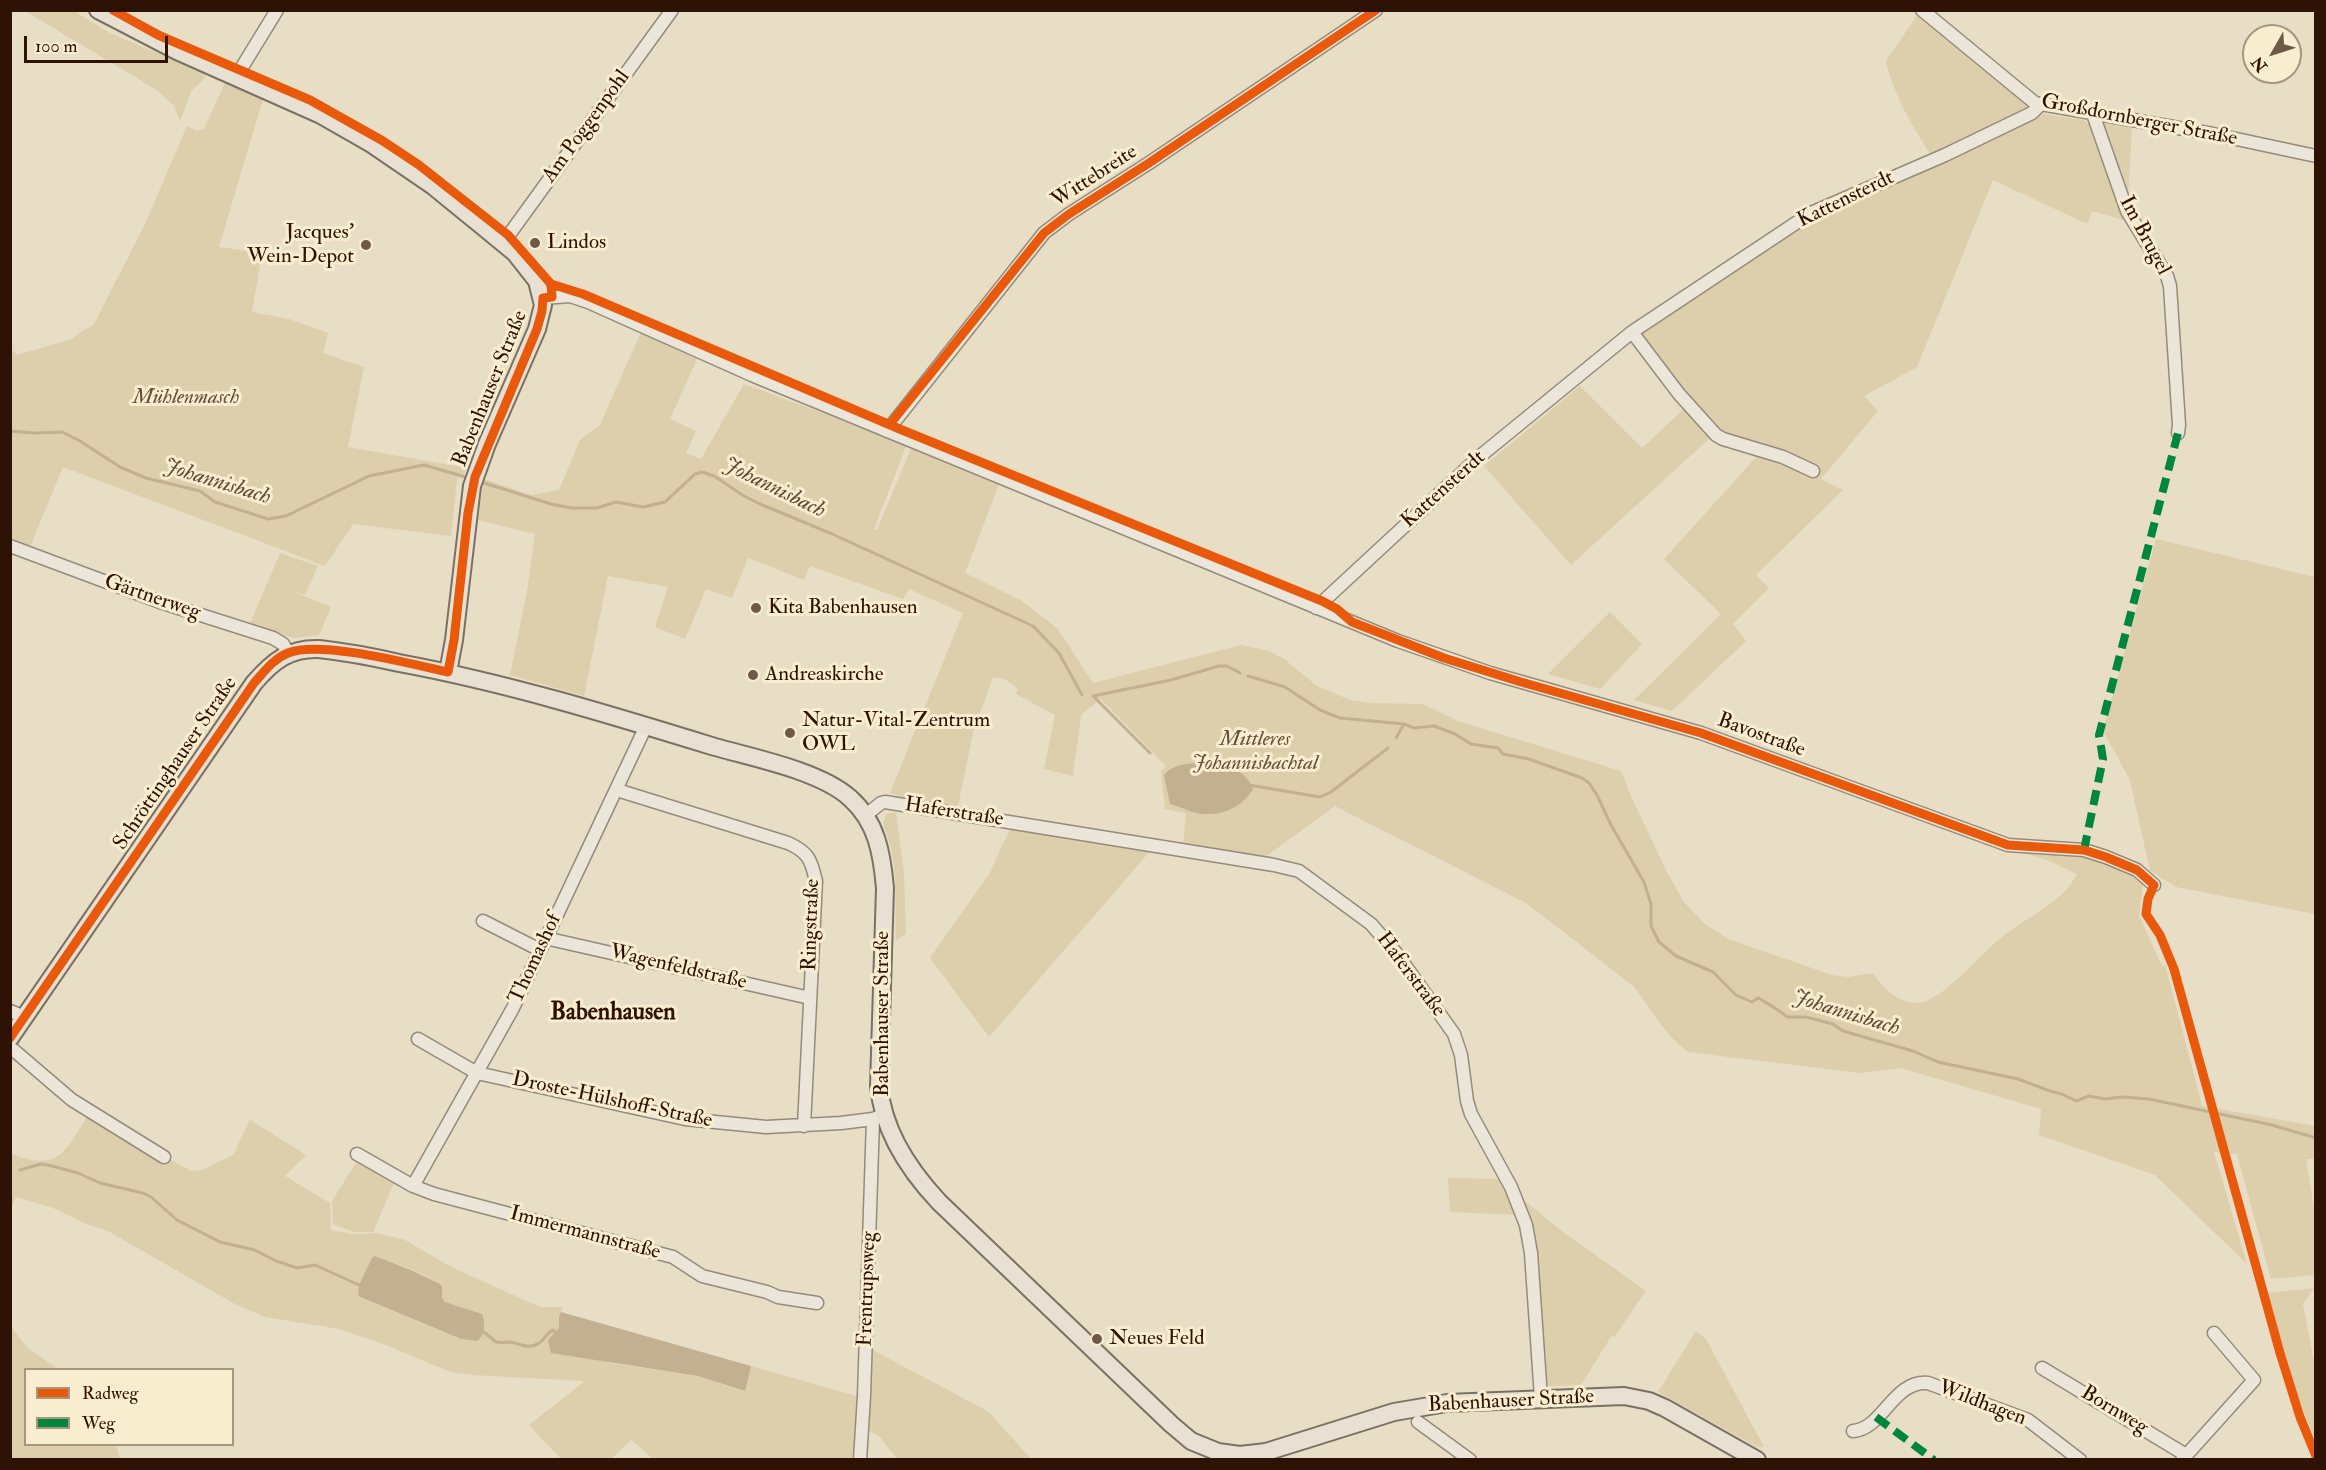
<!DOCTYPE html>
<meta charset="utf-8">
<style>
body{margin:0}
#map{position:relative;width:2326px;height:1470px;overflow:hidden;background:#e7dec5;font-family:"IM FELL Double Pica",serif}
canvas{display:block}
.frame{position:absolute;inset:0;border:12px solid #2d1205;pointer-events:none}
.legend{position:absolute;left:24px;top:1368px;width:210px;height:78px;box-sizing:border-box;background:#f9edd0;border:2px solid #a7957f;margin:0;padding:8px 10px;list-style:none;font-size:18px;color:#2d1205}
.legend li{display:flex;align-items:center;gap:12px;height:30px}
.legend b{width:30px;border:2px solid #a7957f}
.north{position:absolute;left:2242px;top:24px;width:60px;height:60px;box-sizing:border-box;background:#f9edd0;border:2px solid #a7957f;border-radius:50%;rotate:231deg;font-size:16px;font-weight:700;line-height:24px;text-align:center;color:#2d1205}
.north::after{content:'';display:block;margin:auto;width:21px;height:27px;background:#6e5948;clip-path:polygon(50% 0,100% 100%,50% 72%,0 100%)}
.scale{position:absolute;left:24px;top:36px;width:144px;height:27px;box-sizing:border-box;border:3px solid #2d1205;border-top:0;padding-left:8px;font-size:18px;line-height:21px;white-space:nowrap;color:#2d1205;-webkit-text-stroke:4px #f9edd0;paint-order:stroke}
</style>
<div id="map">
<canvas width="2326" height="1470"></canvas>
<div class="frame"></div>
<ul class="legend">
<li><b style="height:8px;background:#e8590c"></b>Radweg</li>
<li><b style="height:8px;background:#00873e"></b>Weg</li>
</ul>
<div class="north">N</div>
<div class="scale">100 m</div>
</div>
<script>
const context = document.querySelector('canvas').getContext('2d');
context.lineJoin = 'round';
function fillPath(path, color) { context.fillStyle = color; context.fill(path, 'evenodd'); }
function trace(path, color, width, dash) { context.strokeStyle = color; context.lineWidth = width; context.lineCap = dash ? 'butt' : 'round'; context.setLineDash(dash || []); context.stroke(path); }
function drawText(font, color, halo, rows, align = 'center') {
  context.font = font + ' "IM FELL Double Pica",serif'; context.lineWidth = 6; context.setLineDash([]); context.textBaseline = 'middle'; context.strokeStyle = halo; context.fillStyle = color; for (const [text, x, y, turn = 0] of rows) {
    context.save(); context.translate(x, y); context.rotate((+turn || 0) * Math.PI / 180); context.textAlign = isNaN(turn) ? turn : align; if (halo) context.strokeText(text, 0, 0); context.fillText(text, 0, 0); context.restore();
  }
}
fillPath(new Path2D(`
 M25,11H74L110,33L204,73L206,77L191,91L180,121L174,106L157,90Z
 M1918,14L2027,102V108L1931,155C1913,127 1893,94 1886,61Z
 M225,83L263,99L219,247L262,253L252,312L289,319L328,333L323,353L364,367L348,447L467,468L462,477L457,479L451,536L353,524L325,566L63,467L30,547L11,541L10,348L17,355L69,340L94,324L145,224L187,126L197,131L204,129Z
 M2044,114L2084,120L2093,128L2130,222L2092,211L2087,224L1993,180L1917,367L1864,396L1878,411L1821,479L1843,490L1756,575L1769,588L1733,624L1746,641L1672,711L1634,700L1721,614L1664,559L1758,455L1718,443L1711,437L1571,565L1484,466L1580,386L1642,448L1686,407L1639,334L1811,219L1953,157Z
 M2101,121L2132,127L2128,196Z
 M641,332L697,359L670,419L696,431L686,453L701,459L744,384L907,444L874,529L877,530L912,446L1000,482L965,573L1022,601L1058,629L1093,683L1241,645L1269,651L1284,659L1317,686L1350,700L1368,703L1423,704L1458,721L1621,771L1630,794L1666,870L1684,902L1705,924L1728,939L1832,975L1848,977L1873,973C1883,990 1904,1009 1926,1001C1948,994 1983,951 2003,936C2021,922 2043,911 2060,896C2067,890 2072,883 2077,874L2047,860L2013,850C2056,853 2112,850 2143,885L2139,916L2163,968L2165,964L2202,1106L2315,1126V1159H2306L2315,1214V1275L2271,1279L2237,1154L2214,1152L2247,1264L2155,1175L2039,1135L2041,1109L1900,1068L1860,1073L1688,1052C1663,1034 1652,1008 1632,985L1526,903L1335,806L1261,860L1183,847L1186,813L1165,809L1161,771L1166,766L1101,699L1081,715L1073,776L1044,769L1055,715L1016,694L1018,689L1006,680L993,677L973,733L957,811L919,803L890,793L963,613L909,589L903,599L810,566L804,580L748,558L732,598L706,589L685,639L655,627L668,587L608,576L584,696L510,675L527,591L535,534L478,520L484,479L531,495L559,490L580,440L600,425Z
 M2156,539L2315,577V914L2176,887L2150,871L2130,780L2103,731Z
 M280,553L318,566L305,595L288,590L331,607L319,635L294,638L249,626Z
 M1610,612L1642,644L1600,689L1548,674Z
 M896,812L904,873L906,934L896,940C895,901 899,860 883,824L886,814Z
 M1011,827L1151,850L989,1037L930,958L989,874Z
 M89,1114L191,1171L202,1170L233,1155L250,1120L306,1155L285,1176L330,1203L331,1230L352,1234L377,1233L405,1240L451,1267L540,1307H563L559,1316V1328L552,1336L610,1363L698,1376L744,1391L751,1366L860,1397L857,1459H653L631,1440L611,1459H561L529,1425L585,1381L472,1375L450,1372L386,1345L339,1329L265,1317L235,1304L108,1231L89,1225L53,1208L16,1197L11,1208V1154C61,1172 63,1153 89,1114ZM375,1256L411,1269L438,1283L442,1286V1298L445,1302L482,1314L477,1341L460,1339L358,1296L357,1294Z
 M357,1161L394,1183L373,1232H354L333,1224L332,1201Z
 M1448,1178L1499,1179L1505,1184L1521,1215L1450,1212Z
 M1520,1197L1563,1232L1646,1291L1614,1337L1612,1335L1581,1385L1545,1386Z
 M2314,1288L2303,1304L2315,1367V1440L2296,1391L2267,1293Z
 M11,1327L28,1348L58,1369L26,1370V1444L116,1445L120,1459H11Z
 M1696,1331L1706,1339L1764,1447H1757L1658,1392Z
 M869,1348L989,1412L1031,1459H897L879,1436L867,1430Z`), '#ddceac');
fillPath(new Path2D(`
 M1209,762C1228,766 1246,770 1253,789C1241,809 1217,819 1192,812C1185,809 1178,806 1170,804L1164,775C1173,763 1195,763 1209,762Z
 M375,1256L411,1270L438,1283L442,1286V1298L445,1302L482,1314C485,1324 486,1334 477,1341L461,1339L358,1296L359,1285L372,1258Z
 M561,1312L751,1366L745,1391L698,1376L551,1353L548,1340L559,1328V1316Z`), '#c2b090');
trace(new Path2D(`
 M10,431L34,433L62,432L80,441L120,467L146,478L200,491L215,502L268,519L286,516L369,476L424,465L469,478
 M481,482L551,504L571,508H597L616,502L643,507L665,502L695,474L702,472L714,476L744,496L760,504L830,533L1033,626L1059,653L1082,695
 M1248,676L1285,687L1320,710L1340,718L1404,724
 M1093,696L1171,680L1219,666H1227L1240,673
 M1094,697L1150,753
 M1396,738L1404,724L1414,728L1434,726L1455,734L1471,744L1498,748L1503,754L1529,759L1582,778L1589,783L1597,795L1611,825L1644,882L1651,904V926L1659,942L1676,956L1713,972L1736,995L1752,1002L1758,998C1761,999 1785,1014 1787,1017H1806L1833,1024L1843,1031L1913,1051L1938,1062L2018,1079L2050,1091L2062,1094L2076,1101L2089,1096L2105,1099L2122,1097L2149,1099L2272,1125L2316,1138
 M1249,785L1320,797L1331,792L1388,748
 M20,1170L41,1164L52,1166L78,1173L100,1183L143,1193L151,1197L177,1220L220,1242L255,1250L276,1261L297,1268L315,1265L359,1285
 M908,1179L932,1206
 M484,1332L496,1342C501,1343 506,1342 511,1342C521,1344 529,1350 539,1343C545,1340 546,1333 553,1330L556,1333`), '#c2b090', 3);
const minor = new Path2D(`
 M1922,10L2035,103L2213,134L2316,156
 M236,77L277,10
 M2093,114L2127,211L2167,276L2170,286L2179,425L2178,433
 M503,243L672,10
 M543,298L570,296L588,302L754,376L1398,641L1490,673L1701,733L2008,845L2084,850L2106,857L2137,870L2154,885
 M1632,332L1679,394L1716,435L1723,439L1783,457L1813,471
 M887,431L1044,233L1069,214L1149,163L1376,10
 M10,546L160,602L273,638L283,644L288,653
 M1316,608L1479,457L1632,332L1811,213L1945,155L2032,113L2040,105
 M617,790L788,843C808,852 811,859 816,881L804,1126
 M866,815L881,803L885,802L1274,865L1299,871L1371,924L1397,954L1454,1034L1461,1055L1467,1101L1471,1114L1511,1187L1526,1225L1531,1253L1541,1398
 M483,921L540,950
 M545,938L810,998
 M10,1011L25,1017
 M418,1039L477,1073L685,1119L766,1127L841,1123L873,1119L885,1114
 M10,1047L72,1100L164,1157
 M357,1154L413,1186L434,1194L673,1257L702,1276L767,1292L778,1297L817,1303
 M413,1186L513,1008L646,726
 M2042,1368L2186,1455
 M1418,1422L1470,1460
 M1853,1431C1883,1429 1893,1380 1928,1383L2028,1420L2080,1460
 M860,1460L864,1396L873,1119
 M2182,1460L2254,1380L2214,1333`);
const major = new Path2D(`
 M98,10L177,51L321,115L370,143L433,186L487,230L515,253L537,281L543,305L537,329L487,444L472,486L454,640L448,672
 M10,1038L254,683C273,661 289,648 319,649C346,652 373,657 399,663C507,683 611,715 715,747C754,758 820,771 850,798C877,822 882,854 885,888L879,1086C883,1131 909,1170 939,1202L1171,1424L1191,1441L1218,1452L1240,1455L1266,1452L1394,1412L1447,1403L1624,1396L1649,1401L1665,1408L1757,1460`);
trace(minor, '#948b7c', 15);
trace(major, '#7a7163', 20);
trace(minor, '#ebe6d9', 12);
trace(major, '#e8e1d3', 16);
trace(new Path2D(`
 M2084,850L2103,759L2099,735L2178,433
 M1876,1417L1934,1460`), '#00873e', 8, [15, 8]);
trace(new Path2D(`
 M113,10L158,35L310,100L383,141L419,165L508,235L551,284L583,294L902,430L1322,601L1337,609L1352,622L1444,658L1521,682L1701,733L2008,845L2084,850L2106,857L2137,870L2154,885L2148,899L2146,914L2160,935L2174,969L2280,1353L2300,1417L2316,1456
 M890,424L1044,233L1069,214L1149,163L1376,10
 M10,1038L254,683C264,672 273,659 288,653C320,640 411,664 448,672L454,640L468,513L475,477L537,329L542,311L543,298L552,297L551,284`), '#e8590c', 9);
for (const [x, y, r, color] of [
 [535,243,6,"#6e5948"],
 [366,245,6,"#6e5948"],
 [756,608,6,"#6e5948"],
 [753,675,6,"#6e5948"],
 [790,733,6,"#6e5948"],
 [1097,1339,6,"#6e5948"]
]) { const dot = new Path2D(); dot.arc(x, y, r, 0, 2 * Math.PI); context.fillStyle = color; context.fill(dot); trace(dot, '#f9edd0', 2); }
drawText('21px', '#2d1205', '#f9edd0', [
 ["Großdornberger Straße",2139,121,11],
 ["Am Poggenpohl",587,127,-54],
 ["Wittebreite",1095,177,-33],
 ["Kattensterdt",1846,200,-26],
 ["Im Brugel",2144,236,62],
 ["Babenhauser Straße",491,389,-68],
 ["Kattensterdt",1444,490,-42],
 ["Gärtnerweg",152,598,19],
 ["Bavostraße",1761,736,20],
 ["Schröttinghauser Straße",176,764,-56],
 ["Haferstraße",954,813,9],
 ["Ringstraße",812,925,-88],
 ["Thomashof",536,959,-65],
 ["Wagenfeldstraße",678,968,13],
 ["Haferstraße",1410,975,53],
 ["Babenhauser Straße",883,1014,-90],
 ["Droste-Hülshoff-Straße",612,1101,12],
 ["Immermannstraße",585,1234,15],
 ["Frentrupsweg",868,1289,-88],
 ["Babenhauser Straße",1511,1402,-3],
 ["Wildhagen",1982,1404,21],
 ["Bornweg",2114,1411,31]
]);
drawText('21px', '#2d1205', '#f9edd0', [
 ["Jacques'",354,233,"right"],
 ["Wein-Depot",354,257,"right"],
 ["Lindos",547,243],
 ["Kita Babenhausen",768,608],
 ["Andreaskirche",765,675],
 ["Natur-Vital-Zentrum",802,721],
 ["OWL",802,745],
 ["Neues Feld",1109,1339]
], 'left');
drawText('italic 21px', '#674f38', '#f9edd0', [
 ["Mühlenmasch",186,398],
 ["Mittleres",1255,740],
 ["Johannisbachtal",1255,764]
]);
drawText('italic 22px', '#624a34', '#f9edd0', [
 ["Johannisbach",217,483,17],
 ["Johannisbach",774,489,26],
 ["Johannisbach",1846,1014,17]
]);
drawText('bold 24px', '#2d1205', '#f9edd0', [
 ["Babenhausen",613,1014]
]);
</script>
